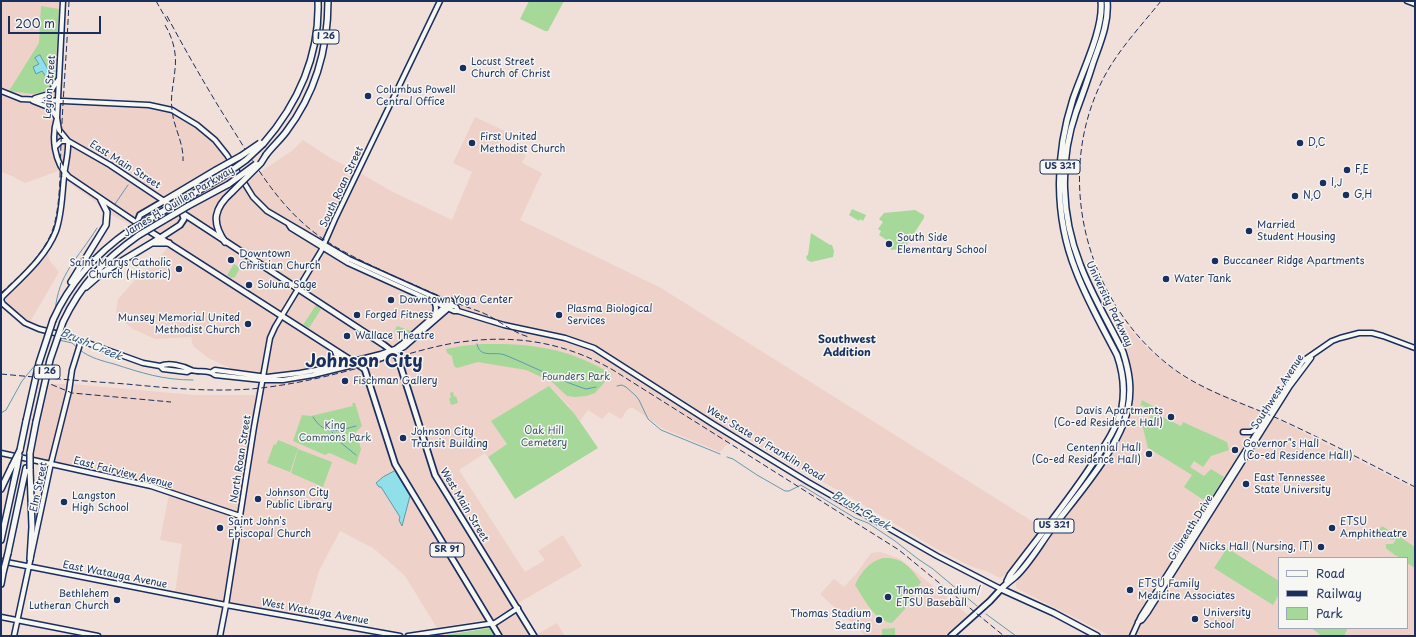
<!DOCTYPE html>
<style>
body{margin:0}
#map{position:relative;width:1416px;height:637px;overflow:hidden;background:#f1e0d9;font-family:"Playpen Sans",sans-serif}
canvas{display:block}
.frame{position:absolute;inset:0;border:2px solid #1b2f5e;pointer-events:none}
.legend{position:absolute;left:1278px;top:557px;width:130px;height:72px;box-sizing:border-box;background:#f6f6f2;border:1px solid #9ea6b7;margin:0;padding:5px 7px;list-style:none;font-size:12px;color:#1b2f5e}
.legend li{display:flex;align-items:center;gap:8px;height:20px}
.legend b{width:20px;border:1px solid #9ea6b7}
.scale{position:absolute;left:8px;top:16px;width:93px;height:18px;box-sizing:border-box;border:2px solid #1b2f5e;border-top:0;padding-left:5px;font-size:12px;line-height:14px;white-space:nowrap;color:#1b2f5e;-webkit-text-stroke:3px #f6f6f2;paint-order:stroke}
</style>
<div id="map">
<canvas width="1416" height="637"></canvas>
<div class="frame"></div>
<ul class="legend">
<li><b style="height:5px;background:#f6f6f2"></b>Road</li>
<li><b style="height:5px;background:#1b2f5e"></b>Railway</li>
<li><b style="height:11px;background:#a6d89a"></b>Park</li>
</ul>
<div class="scale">200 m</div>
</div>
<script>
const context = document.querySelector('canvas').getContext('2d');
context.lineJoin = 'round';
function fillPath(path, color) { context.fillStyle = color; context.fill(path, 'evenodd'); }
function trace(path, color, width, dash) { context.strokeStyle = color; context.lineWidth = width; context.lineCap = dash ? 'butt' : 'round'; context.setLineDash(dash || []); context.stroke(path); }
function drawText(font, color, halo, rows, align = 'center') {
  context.font = font + ' "Playpen Sans",sans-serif'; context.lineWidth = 3; context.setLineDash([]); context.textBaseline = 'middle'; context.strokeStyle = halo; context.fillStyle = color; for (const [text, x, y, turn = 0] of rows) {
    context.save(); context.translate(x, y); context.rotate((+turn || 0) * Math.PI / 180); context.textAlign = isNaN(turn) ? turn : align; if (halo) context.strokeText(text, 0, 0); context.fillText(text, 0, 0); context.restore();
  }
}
fillPath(new Path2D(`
 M1,1H66L62,92L65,97L69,99L147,103L179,112L193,118L208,129L221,142L247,181L293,150L303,140L332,159L362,174L391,191L452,220L472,172L453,163L475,117L507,132L502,144L526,155L522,163L542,173L520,220L661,288L1043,528L1020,558L1005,575L1000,578L988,572L970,566L935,548L845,494L789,464L737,432L720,452L664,429L633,408H630L627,410L621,419L609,412L602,419L588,410L580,421L569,406L549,386L507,444L488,457L485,453L459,470L525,572L545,560L538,551L563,535L582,566L513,606L530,636H496L490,627L483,620L437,628L405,576L393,565L373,548L340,531L319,571L306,616L304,617L175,593L182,544L160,540L170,490L144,482L33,458L49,384H72L194,395H255L258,376L241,373L208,358L193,346L191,337L155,339L133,329L118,317L116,312L118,299L136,279L158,259L168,247L129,224L103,211L97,203L76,188L60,175L58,171L25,183L12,176L1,172Z
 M47,251L50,261L59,272L30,322L23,319L6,304L4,301V297L34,267Z
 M1127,326L1150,351L1186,379L1263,412L1415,489V636H1111L1016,588V582L1020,574L1075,502L1128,417L1129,372L1114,333ZM1279,558H1407V628H1279Z
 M881,552L900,559L968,615L944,636H866L821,595V593L834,579L844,587L857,573L871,553Z
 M557,623L565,636H534Z`), '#eed1c8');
fillPath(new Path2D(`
 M529,1H564L548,31H545L520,19Z
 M41,6L59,9L55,78L48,92L33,94L9,91L39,43Z
 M852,209L866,215L863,221L860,219L859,221L849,215Z
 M915,210L924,215V218L906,246L901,249L891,250L889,246L891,243L879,235L881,231L878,229L883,222L879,219L884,213Z
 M811,233L830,245H832L834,251L833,257L811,262L807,260L806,256L808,255Z
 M234,264L240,268L235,277L231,278L227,275Z
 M316,305L321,309L309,328L303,325Z
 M397,326L411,331L405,336L394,332Z
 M482,344C533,343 568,348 612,374L595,393L586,396L575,397L567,396L552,382L526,370L478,362L457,368L454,366L452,356L447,353L446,349L462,346Z
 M549,386L574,413L598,448L515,499L488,457L507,444L491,421Z
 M453,392L454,397L456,396L458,403L451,405L449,398H451L450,393Z
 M1142,400L1160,410L1158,415L1181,426L1183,422L1227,442L1229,450L1211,456L1203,467L1194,461L1190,467L1204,476L1211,469L1224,477L1208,503L1184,487L1192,475L1148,448L1142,424L1149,422L1151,414L1148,412V409L1142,405L1140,407Z
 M352,403H355L362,426L356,432L361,449L356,465L332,454L329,453L325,455L293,441L302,415L311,416L353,406Z
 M278,440L298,448L290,472L267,463L274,444L276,445Z
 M298,449L332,462L323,487L291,473Z
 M1382,526L1396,535L1394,540H1392L1378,532Z
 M1398,536L1415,547V568L1407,563V558C1397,558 1393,554 1386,548V544H1393Z
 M1227,548L1279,581V594L1273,605L1214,568Z
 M883,558C903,557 910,567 921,582L905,609L892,623C874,621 864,598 855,585C861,572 869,562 883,558Z
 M490,628L495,636H439Z
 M895,628V636L882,635V629Z
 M1311,628H1348L1344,636H1322Z`), '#a6d89a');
const water = new Path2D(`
 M40,55L51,75L46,77L42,71L36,74L33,67L39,64L35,58Z
 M395,471L410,496L402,526L399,520L400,517L381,487H379L376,483L383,477Z`);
fillPath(water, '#8fe0e9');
trace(water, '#6199b1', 1);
trace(new Path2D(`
 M115,204L128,185
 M55,312C58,273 78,259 97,228
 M59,340L72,343L78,348
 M477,344C480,359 494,351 505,355C532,366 558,380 586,389L596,387
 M80,350C90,358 103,361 114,364C142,373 163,380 193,380
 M44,356L52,335
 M617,386L622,385L626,387L636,396L639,400L648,419L661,430L720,454
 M1,413L6,410L22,381L36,364
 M313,417C325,436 337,431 356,426
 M332,432L340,442L356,455
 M727,457L733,459L757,475L785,491H789L801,485L855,518L868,523L895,541L918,559L933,569L977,606
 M986,614L1016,636`), '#6199b1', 1);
const secondary = new Path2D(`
 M63,1L57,118C51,137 54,163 69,177L140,225
 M1407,1L1415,4
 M1,91L21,99L149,105L172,110L197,125L215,140L227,155L253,197L267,211L349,259L456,307L458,311
 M35,98L49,94L58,80
 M33,101L48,107L52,110L57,118L59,130L68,141L110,165L164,201
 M55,147L61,141H68C69,153 65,165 64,177C62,195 62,214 56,231C46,257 21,278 2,297L1,300L3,304L25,323L39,329L71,337L143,363L160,366L163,369L187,372L191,370
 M289,225L291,228L348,263L454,311H458L504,325L565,338L594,348L713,424L808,482L937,556L1001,589
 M435,303L436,308L435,315
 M160,366C169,362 183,366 191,370C199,373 208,369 215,375L262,380H283L313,375L382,358L395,352L404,347L450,307
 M212,372L215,370L267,377L300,373L322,369L381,354L395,349L403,343L451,301L452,306
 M1243,432H1251L1259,427
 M1,453L151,486L240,516
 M1,561L226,605L400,636
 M1,617L98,636
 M1138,622L1142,620L1148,612L1290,386L1311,358
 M14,636L51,463L69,391L72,370L81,341
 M220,636L226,605L254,427L270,338L275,327L321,251L335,219L440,1
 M408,636L495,623L518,608
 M1132,636L1141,616L1261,426L1303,361L1332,341L1340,338L1359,333H1372L1383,336L1415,348`);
const primary = new Path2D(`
 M160,238L180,225L184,219L182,213
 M335,366L338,358L335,351
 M499,636L395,464L365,370L363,368L140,225L138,220L140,215L164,201L384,345L397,355L435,475L534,636
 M951,636L990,601L1001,589`);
const highway = new Path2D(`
 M263,144C298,104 320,55 318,1
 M266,155C272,147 280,140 286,132C315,94 328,48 328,1
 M164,201L216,170
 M181,201L222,177
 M188,206L229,184
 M225,242C211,222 214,208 232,192
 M153,243H169
 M71,282L106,225L107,212L101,200
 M86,287L102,273L160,238
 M53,320C70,282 97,253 130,230
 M63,322C81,284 105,259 139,235
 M20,450L26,421
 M30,453L36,422
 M30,469L32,527L30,559
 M1,489L12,466
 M1,540L17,467
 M8,553L26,468
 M1007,581L1010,575C1037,539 1066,504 1091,466C1103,448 1117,429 1122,407C1125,390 1123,372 1117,355C1103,328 1087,300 1076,271C1054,216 1055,155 1073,99C1082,72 1104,29 1101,1
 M1,584L3,573
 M1097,636L1054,613L1001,589C1006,584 1010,581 1015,577C1029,564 1039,546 1050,531C1075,498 1120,448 1128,408C1132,388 1129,371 1123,352C1109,323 1091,294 1080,264C1061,216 1059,161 1076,112C1082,96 1088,79 1093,63C1100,43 1109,23 1107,1`);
trace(secondary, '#1b2f5e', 7);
trace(primary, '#1b2f5e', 8);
trace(highway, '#1b2f5e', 8);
trace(secondary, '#f6f6f2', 4);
trace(primary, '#f6f6f2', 4.5);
trace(highway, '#f6f6f2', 5);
trace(new Path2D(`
 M156,1L168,22
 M1161,1C1141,26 1118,50 1103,79C1052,179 1087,308 1178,372C1209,393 1245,404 1279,419C1325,440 1370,464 1415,487
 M167,16C189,57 212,97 237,136C256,167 276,199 303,223C329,247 362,261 394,276C422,288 449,301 478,311C496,317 510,332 529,337
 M165,25C173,38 177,54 175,69C174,83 170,96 172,109C173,127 184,142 183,161
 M1,293C19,276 39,259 50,236C61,214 60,168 61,143C63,96 67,48 69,1
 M1,374C43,378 84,381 126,384C168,388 209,392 251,389C295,385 338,374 380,362C409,354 439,344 469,341C521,335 568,344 613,370L899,550L1004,636
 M43,381L72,393L171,402`), '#1b2f5e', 1, [6, 3]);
const highwayBridge = new Path2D(`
 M216,170L241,156L260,143
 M222,177L246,160L263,144
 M229,184L256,164
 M232,192L261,163L266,155
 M130,230L181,201
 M139,235L188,206
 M26,421L39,363L53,320
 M36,422L50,360L63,322
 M12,466L20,450
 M17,467L19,455
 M30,469V453
 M3,573L8,553`);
trace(highwayBridge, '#1b2f5e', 8, []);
trace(highwayBridge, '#f6f6f2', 5);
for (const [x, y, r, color] of [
 [463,68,4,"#1b2f5e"],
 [368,96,4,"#1b2f5e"],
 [472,143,4,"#1b2f5e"],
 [1300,143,4,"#1b2f5e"],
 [1347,170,4,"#1b2f5e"],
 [1323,183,4,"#1b2f5e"],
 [1346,195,4,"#1b2f5e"],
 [1295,196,4,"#1b2f5e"],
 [1249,231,4,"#1b2f5e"],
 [889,244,4,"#1b2f5e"],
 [231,260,4,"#1b2f5e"],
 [1215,261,4,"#1b2f5e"],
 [179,269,4,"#1b2f5e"],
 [1166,279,4,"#1b2f5e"],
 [249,285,4,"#1b2f5e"],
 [391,300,4,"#1b2f5e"],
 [357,315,4,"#1b2f5e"],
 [559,315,4,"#1b2f5e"],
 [248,324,4,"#1b2f5e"],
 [347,336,4,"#1b2f5e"],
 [345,381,4,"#1b2f5e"],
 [1171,417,4,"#1b2f5e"],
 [403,438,4,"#1b2f5e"],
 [1235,450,4,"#1b2f5e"],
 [1149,454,4,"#1b2f5e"],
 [1246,484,4,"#1b2f5e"],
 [258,499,4,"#1b2f5e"],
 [64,502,4,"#1b2f5e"],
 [220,528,4,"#1b2f5e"],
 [1332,528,4,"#1b2f5e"],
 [1321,547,4,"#1b2f5e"],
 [1130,590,4,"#1b2f5e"],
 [888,597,4,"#1b2f5e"],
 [117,600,4,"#1b2f5e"],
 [1195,619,4,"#1b2f5e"],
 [879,620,4,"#1b2f5e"]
]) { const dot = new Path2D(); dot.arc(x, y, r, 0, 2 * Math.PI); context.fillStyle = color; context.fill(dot); trace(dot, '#f6f6f2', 1.5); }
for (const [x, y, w] of [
 [326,37,26],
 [1060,167,40],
 [47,372,26],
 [1054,526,40],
 [447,550,34]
]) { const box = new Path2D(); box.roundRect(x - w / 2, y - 7, w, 14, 3); context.fillStyle = '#f6f6f2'; context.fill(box); trace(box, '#1b2f5e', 1); }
drawText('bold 9px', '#1b2f5e', null, [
 ["I 26",326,37],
 ["US 321",1060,167],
 ["I 26",47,372],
 ["US 321",1054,526],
 ["SR 91",447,550]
]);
drawText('10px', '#1b2f5e', '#f6f6f2', [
 ["Locust Street",471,62],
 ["Church of Christ",471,74],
 ["Columbus Powell",376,90],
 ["Central Office",376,102],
 ["First United",480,137],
 ["Methodist Church",480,149],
 ["D,C",1308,143],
 ["F,E",1355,170],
 ["I,J",1331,183],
 ["G,H",1354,195],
 ["N,O",1303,196],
 ["Married",1257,225],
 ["Student Housing",1257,237],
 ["South Side",897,238],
 ["Elementary School",897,250],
 ["Downtown",239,254],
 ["Christian Church",239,266],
 ["Buccaneer Ridge Apartments",1223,261],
 ["Saint Marys Catholic",171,263,"right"],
 ["Church (Historic)",171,275,"right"],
 ["Water Tank",1174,279],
 ["Soluna Sage",257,285],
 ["Downtown Yoga Center",399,300],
 ["Plasma Biological",567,309],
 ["Services",567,321],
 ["Forged Fitness",365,315],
 ["Munsey Memorial United",240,318,"right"],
 ["Methodist Church",240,330,"right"],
 ["Wallace Theatre",355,336],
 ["Fischman Gallery",353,381],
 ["Davis Apartments",1163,411,"right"],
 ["(Co-ed Residence Hall)",1163,423,"right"],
 ["Johnson City",411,432],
 ["Transit Building",411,444],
 ["Governor\"s Hall",1243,444],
 ["(Co-ed Residence Hall)",1243,456],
 ["Centennial Hall",1141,448,"right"],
 ["(Co-ed Residence Hall)",1141,460,"right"],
 ["East Tennessee",1254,478],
 ["State University",1254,490],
 ["Johnson City",266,493],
 ["Public Library",266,505],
 ["Langston",72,496],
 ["High School",72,508],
 ["Saint John's",228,522],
 ["Episcopal Church",228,534],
 ["ETSU",1340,522],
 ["Amphitheatre",1340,534],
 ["Nicks Hall (Nursing, IT)",1313,547,"right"],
 ["ETSU Family",1138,584],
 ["Medicine Associates",1138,596],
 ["Thomas Stadium/",896,591],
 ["ETSU Baseball",896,603],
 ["Bethlehem",109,594,"right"],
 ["Lutheran Church",109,606,"right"],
 ["University",1203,613],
 ["School",1203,625],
 ["Thomas Stadium",871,614,"right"],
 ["Seating",871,626,"right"]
], 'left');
drawText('10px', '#1b2f5e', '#f6f6f2', [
 ["Legion Street",50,87,-86],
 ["East Main Street",125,165,32],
 ["South Roan Street",342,187,-65],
 ["James H. Quillen Parkway",179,202,-31],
 ["University Parkway",1109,304,64],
 ["Southwest Avenue",1278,392,-57],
 ["West State of Franklin Road",765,444,31],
 ["North Roan Street",241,459,-81],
 ["East Fairview Avenue",123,473,14],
 ["Elm Street",39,487,-78],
 ["West Main Street",464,505,59],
 ["Gilbreath Drive",1191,528,-58],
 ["East Watauga Avenue",115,575,11],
 ["West Watauga Avenue",315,612,10]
]);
drawText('10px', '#3e596d', '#f6f6f2', [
 ["Founders Park",576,377],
 ["King",335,426],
 ["Commons Park",335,438],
 ["Oak Hill",544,431],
 ["Cemetery",544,443]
]);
drawText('bold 11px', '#1b2f5e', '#f6f6f2', [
 ["Southwest",847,340],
 ["Addition",847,353]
]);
drawText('italic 11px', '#385b81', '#f6f6f2', [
 ["Brush Creek",91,345,23],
 ["Brush Creek",861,511,31]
]);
drawText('bold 18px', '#1b2f5e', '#f6f6f2', [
 ["Johnson City",364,362]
]);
</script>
